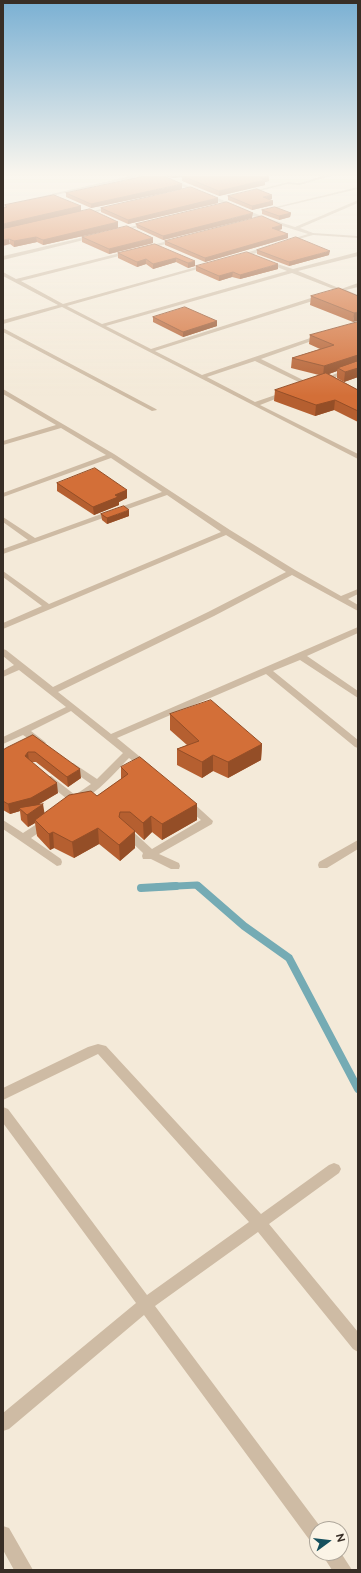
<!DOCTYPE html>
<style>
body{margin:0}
#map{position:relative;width:361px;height:1573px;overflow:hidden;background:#f4ead9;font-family:Raleway,sans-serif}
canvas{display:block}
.frame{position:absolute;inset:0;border:4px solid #382e26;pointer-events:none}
.north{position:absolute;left:309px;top:1521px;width:40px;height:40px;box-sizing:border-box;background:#fbf4e6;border:1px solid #ada599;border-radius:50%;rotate:75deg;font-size:11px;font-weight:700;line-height:16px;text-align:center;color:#382e26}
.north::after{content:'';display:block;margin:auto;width:14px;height:18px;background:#17515e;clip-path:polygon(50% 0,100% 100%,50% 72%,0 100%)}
</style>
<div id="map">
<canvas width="361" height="1573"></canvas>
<div class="frame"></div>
<div class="north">N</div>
</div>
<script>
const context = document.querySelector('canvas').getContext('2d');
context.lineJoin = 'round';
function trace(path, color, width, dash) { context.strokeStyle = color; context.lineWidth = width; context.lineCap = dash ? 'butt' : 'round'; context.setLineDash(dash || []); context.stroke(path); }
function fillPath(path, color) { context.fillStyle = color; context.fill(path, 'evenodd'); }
trace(new Path2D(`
 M157,887L197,885L199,887`), '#75abb4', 7);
trace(new Path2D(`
 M198,886L244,926L289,958L358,1089
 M141,888L176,886`), '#75abb4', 8);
fillPath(new Path2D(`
 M131,176H140L3,207V205Z
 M158,176H164L264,217L295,227L358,200V203L300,228L313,233L358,236V238L313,235L285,243V241L308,234L260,219Z
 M323,176H331L300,185L288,184L247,194L245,193L288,182L300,183Z
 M358,187V189L265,211L263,210Z
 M113,206L115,208L82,215L80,214Z
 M149,222L151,224L118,232L116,231Z
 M94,235L96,237L3,260V256Z
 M176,239L178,241L21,281L63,304L207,264L212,265L67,306L102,324L287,271L265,262V260L293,269L358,252V256L298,271L341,289L358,283V287L346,290L358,295V299L341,292L155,351L202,375L319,335H323V337L261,359L311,384V386H307L255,361L207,377L255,402L284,392H288V394L260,405L358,454V459L62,307L3,324V320L58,305L3,276V272L16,279ZM292,273L336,290L151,349L106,326Z
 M270,245L273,247L272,248L237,259L234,257Z
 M3,328L156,409L157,410L152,411L3,332Z
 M358,365V369L322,382L317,381Z
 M3,389L114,454L230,530L295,570L341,596L358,589V594L348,599L358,605V611L292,575L214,616L58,692L111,734L358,627V633L307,656L358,691V698L300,660L273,671L358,740V748L355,747L266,674L117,738L150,765L152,767L150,769H144L129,758C119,768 86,807 71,802L43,780L42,778L43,776H51L75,795L91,784L67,767L65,765L67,763H73L97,779L123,753L71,711L31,731L44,741L46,743L44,745H38L23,735L3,744V737L66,707L19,670L3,677V671L14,665L3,656V649L6,650L53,687L208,612L286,572L226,535L3,629V623L42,606L3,577V571L49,604L221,532L167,495L3,554V549L28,540L3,522V517L35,538L162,492L111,458L3,497V493L106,455L61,428L3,445V441L56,425L3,394Z
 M187,800L191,801L213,821L212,824L159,854L179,863L180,866L179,869H171L151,859H143L142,856L143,853L121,832L122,829H130L152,849L201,820L183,805L182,803L183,801Z
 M46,818L50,819L51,822L50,825L31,838L61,859L62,862L61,865L57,866L3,829V820L23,833Z
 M358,840V849L327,868H319L318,865L319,862Z
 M98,1044L106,1046L261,1214L329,1165L334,1163L339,1165L341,1169L339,1173L269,1224L358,1332V1352L353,1349L258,1232L155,1306L322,1529H317V1544L311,1542L144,1315L9,1429L3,1431V1413L136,1303L3,1123V1107L8,1109L147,1295L249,1222L98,1054L3,1100V1088L88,1047Z
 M3,1526L9,1528L33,1570H14L3,1550Z
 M321,1553H341L352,1570H332Z`), '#cebba4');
fillPath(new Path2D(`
 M166,176H269V181L265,182V185L219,196L182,181V177L172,178Z
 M182,189L91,208L66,197V193Z
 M228,196L272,199L269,200L273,201V205L252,210L228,200Z
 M218,198V203L128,224L101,212V208Z
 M5,205L81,206V211L118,222V228L43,245L37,242L14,247L10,244Z
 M262,210L291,213L290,217L279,220L262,214Z
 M252,218L163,240L137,228L136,224Z
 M282,225V229L279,230L288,234V238L205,262L165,245V241Z
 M82,237L153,243L109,254L82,242Z
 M155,244L195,266L188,268L176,262L153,269L146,264L137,267L118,258V253Z
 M257,250L329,255L289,266L257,254Z
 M196,266L278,269L240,279L232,277L219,281L196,271Z
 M311,296H358L353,322L310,305Z
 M153,317L217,321V326L183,337L153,322Z
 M358,322V377L344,382L337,378V371L329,374L358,390V422L334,410L315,416L274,401L275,390L319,375L291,368L292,358L320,349L309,344L310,335Z
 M57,483L127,490V498L119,502V505L94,515L57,491Z
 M101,514L129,516L107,524L102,520Z
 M170,714L262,744L261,760L228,778L213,771L202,778L177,765V749L187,745L170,730Z
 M33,735L81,778L68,787L36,762H31L58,793L38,805L44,813L97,796L121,779V767L197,804V820L162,840L152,832L144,840L131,828L135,831V848L120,861L99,844L74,858L54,848L50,850L37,836L35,823L28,827L21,820L20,811L10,814L3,810V750Z`), '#b55f30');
fillPath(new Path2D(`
 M172,176H182V177L172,178Z
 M269,176V181L265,182V185L219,196V191L260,178Z
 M182,184V189L91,208V204Z
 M272,195V199L262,201L263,197Z
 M218,198V203L128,224V220Z
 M273,201V205L252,210V206Z
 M81,206V212L3,229V224Z
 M253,213L252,218L163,240V236Z
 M291,213L290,217L279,220V216Z
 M118,222V228L43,245V240Z
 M282,225V229L272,232V228Z
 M288,234V238L205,262V258Z
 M36,237L37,242L14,247V241Z
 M153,238V243L109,254V249Z
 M9,239L10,244L3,246V240Z
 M330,251L329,255L289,266V262Z
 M176,258V262L153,269V264Z
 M146,259V264L137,267V262Z
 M195,261V266L188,268V263Z
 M278,264V269L240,279V275Z
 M233,272L232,277L219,281V276Z
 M358,312V321L353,322L354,313Z
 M217,321V326L183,337V332Z
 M358,355V364L338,368L337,371L323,376L324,366Z
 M358,368V377L344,382L345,372Z
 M335,400L334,410L315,416L316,405Z
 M127,490V498L119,502V505L94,515L93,507L115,495Z
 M129,510V516L107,524V518Z
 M262,744L261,760L228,778V762Z
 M28,752L29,762L25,756Z
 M213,755V771L202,778V762Z
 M80,769L81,778L68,787L67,777Z
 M57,783L58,793L32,808H19L20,811L10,814L8,804Z
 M43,804L45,816L35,820V823L28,827L27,815Z
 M197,804V820L162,840V824Z
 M151,816L152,832L144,840L143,823Z
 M98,828L99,844L74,858L72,842Z
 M135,831V848L120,861L119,845Z
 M53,832L54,848L50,850L49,834Z`), '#944e27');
const building = new Path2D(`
 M145,176H164L182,184L91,204L66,193Z
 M183,176H268L260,178L265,180L219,191Z
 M191,187L218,198L128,220L101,208Z
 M257,189L272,195L263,197L273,201L252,206L228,196Z
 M54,195L81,206L3,224V208L7,207L5,205Z
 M227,202L253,213L163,236L136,224Z
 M275,207L291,213L279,216L262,210Z
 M90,209L118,222L43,240L36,237L14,241L9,239L3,240V229Z
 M262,216L282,225L272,228L288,234L205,258L165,241Z
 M127,226L153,238L109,249L82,237Z
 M296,237L330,251L289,262L257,250Z
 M155,244L195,261L188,263L176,258L153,264L146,259L137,262L118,253Z
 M247,252L278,264L240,275L233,272L219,276L196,266Z
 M339,288L358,296V312L354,313L311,296Z
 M185,307L217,321L183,332L153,317Z
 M358,322V355L324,366L292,358L334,345L310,335Z
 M358,361V368L345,372L338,368Z
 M326,373L358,390V411L335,400L316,405L275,390Z
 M95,468L127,490L115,495L118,497L93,507L57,483Z
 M124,506L129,510L107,518L101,514Z
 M211,700L262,744L228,762L213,755L202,762L177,749L199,741L170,714Z
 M33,735L80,769L67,777L35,752H28L25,756L57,783L31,798L8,804L3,801V750L6,748Z
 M140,757L197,804L162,824L151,816L143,823L130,812H120L119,817L135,831L119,845L98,828L72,842L53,832L49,834L35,820L69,795L91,791L97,796L128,774L121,767Z
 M43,804L27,815L19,808Z`);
fillPath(building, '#d36f38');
trace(building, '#944e27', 1);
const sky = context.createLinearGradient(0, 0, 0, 396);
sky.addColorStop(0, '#7ab0d3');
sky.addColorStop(0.44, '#faf6ee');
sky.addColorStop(1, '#faf6ee00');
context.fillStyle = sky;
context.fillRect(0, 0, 361, 396);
</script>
